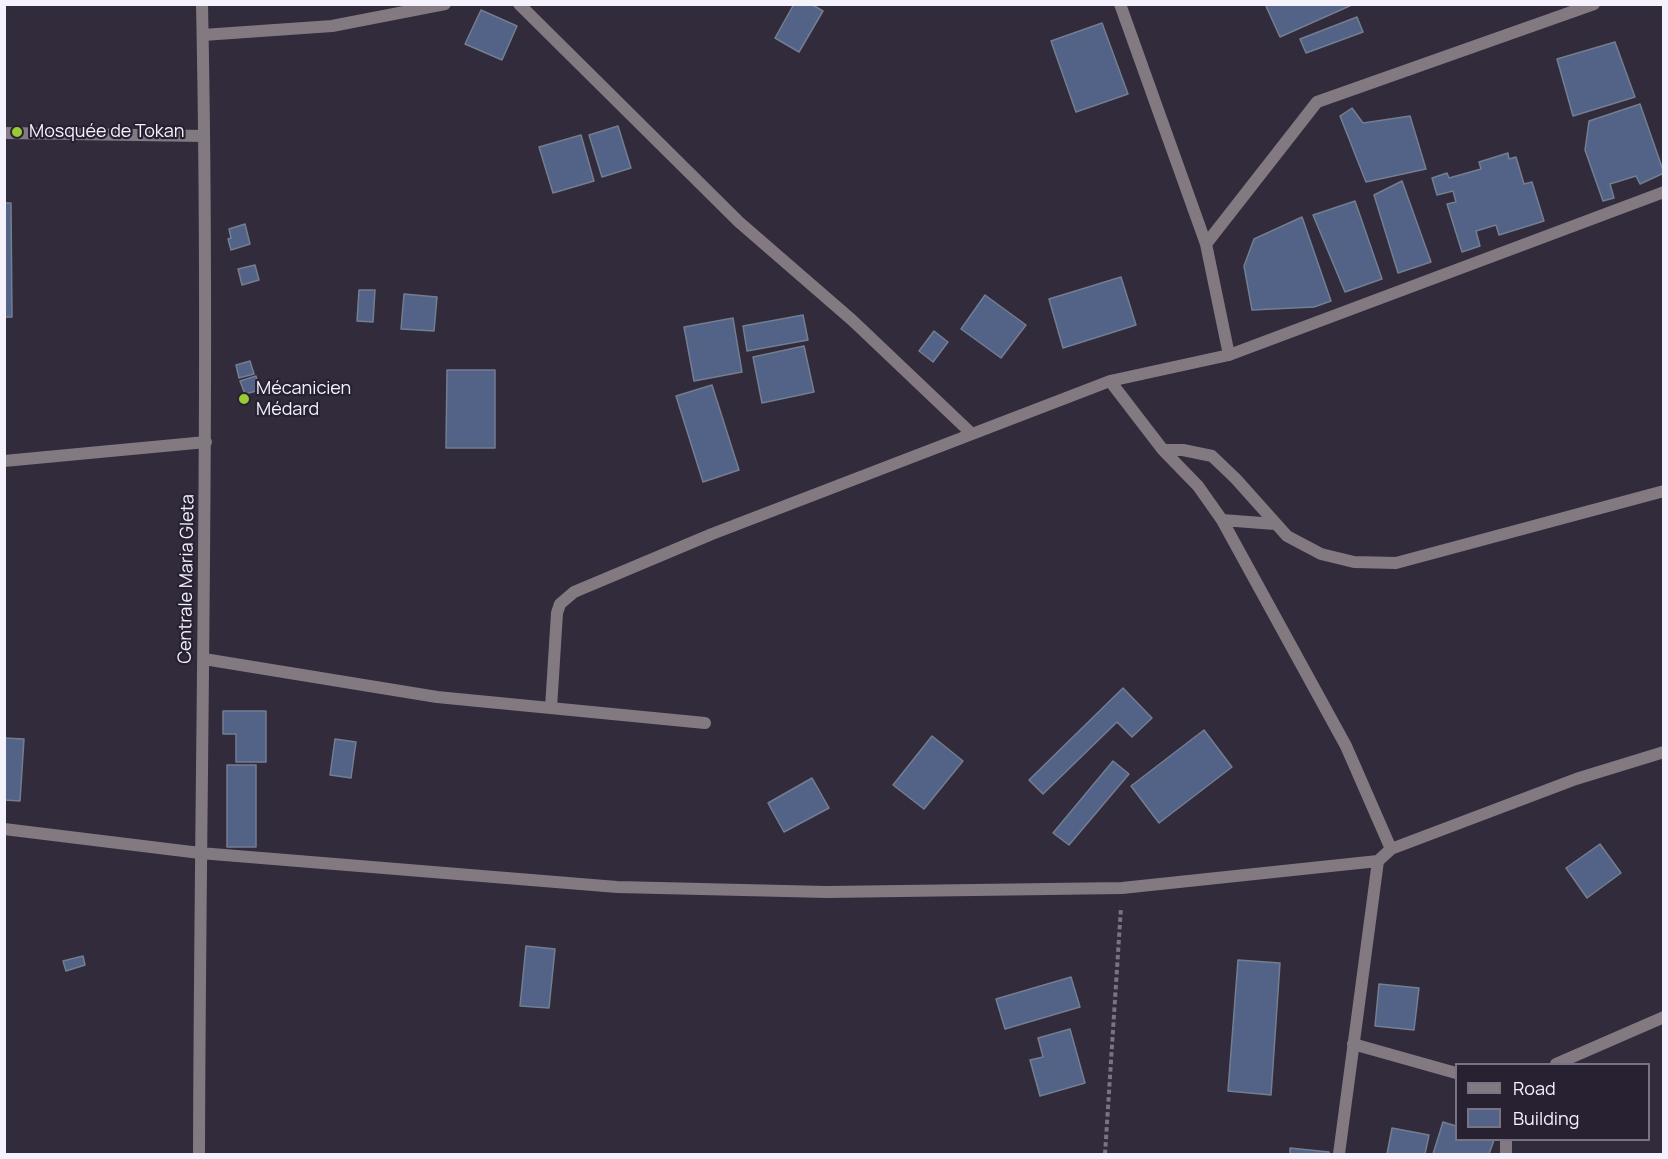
<!DOCTYPE html>
<meta charset="utf-8">
<style>
body{margin:0}
#map{position:relative;width:1668px;height:1159px;overflow:hidden;background:#312b3c;font-family:Manrope,sans-serif}
canvas{display:block}
.frame{position:absolute;inset:0;border:6px solid #f5f1fd;pointer-events:none}
.legend{position:absolute;left:1455px;top:1063px;width:195px;height:78px;box-sizing:border-box;background:#272132;border:2px solid #797483;margin:0;padding:8px 10px;list-style:none;font-size:18px;color:#f5f1fd}
.legend li{display:flex;align-items:center;gap:12px;height:30px}
.legend b{width:30px;border:2px solid #797483}
</style>
<div id="map">
<canvas width="1668" height="1159"></canvas>
<div class="frame"></div>
<ul class="legend">
<li><b style="height:8px;background:#827a80"></b>Road</li>
<li><b style="height:16px;background:#536387"></b>Building</li>
</ul>
</div>
<script>
const context = document.querySelector('canvas').getContext('2d');
context.lineJoin = 'round';
function fillPath(path, color) { context.fillStyle = color; context.fill(path, 'evenodd'); }
function trace(path, color, width, dash) { context.strokeStyle = color; context.lineWidth = width; context.lineCap = dash ? 'butt' : 'round'; context.setLineDash(dash || []); context.stroke(path); }
function drawText(font, color, halo, rows, align = 'center') {
  context.font = font + ' Manrope,sans-serif'; context.lineWidth = 4.5; context.setLineDash([]); context.textBaseline = 'middle'; context.strokeStyle = halo; context.fillStyle = color; for (const [text, x, y, turn = 0] of rows) {
    context.save(); context.translate(x, y); context.rotate((+turn || 0) * Math.PI / 180); context.textAlign = isNaN(turn) ? turn : align; if (halo) context.strokeText(text, 0, 0); context.fillText(text, 0, 0); context.restore();
  }
}
const building = new Path2D(`
 M794,4H811L823,11L799,52L775,38Z
 M1265,4H1354L1280,37Z
 M481,10L517,26L502,60L465,44Z
 M1357,17L1363,32L1306,53L1300,39Z
 M1102,23L1128,94L1076,112L1051,41Z
 M1615,42L1635,97L1573,116L1557,59Z
 M1640,104L1664,173L1640,184L1636,176L1610,184L1614,198L1603,201L1585,150L1589,121Z
 M1352,108L1363,123L1410,116L1426,169L1366,182L1340,116Z
 M618,126L631,168L602,177L589,135Z
 M581,135L594,181L553,193L539,147Z
 M1508,153L1509,159L1516,157L1524,184L1532,182L1544,221L1499,235L1496,225L1476,231L1480,246L1462,252L1447,204L1456,202L1453,191L1437,195L1432,178L1447,173L1449,178L1481,169L1479,162Z
 M1402,181L1431,262L1398,273L1374,195Z
 M1355,201L1382,279L1345,292L1313,215Z
 M4,203H11L12,317H4Z
 M1302,217L1331,301L1314,307L1252,310L1244,266L1254,239Z
 M245,224L250,244L231,250L228,239L231,238L229,229Z
 M255,265L259,280L242,285L238,269Z
 M1121,277L1136,325L1063,348L1049,299Z
 M359,290H375L373,322L357,321Z
 M404,294L437,297L434,331L401,329Z
 M985,295L1026,325L1001,358L961,329Z
 M803,315L808,340L747,351L743,326Z
 M733,318L742,372L694,381L684,327Z
 M934,331L948,342L933,362L919,351Z
 M804,346L814,392L762,403L753,357Z
 M250,361L254,374L239,378L236,365Z
 M447,370H495V448H446Z
 M256,376L260,390L245,394L240,381Z
 M712,385L739,470L703,482L676,396Z
 M1123,688L1152,718L1132,737L1117,722L1043,794L1029,780Z
 M223,711H266V762H236V734H223Z
 M1204,730L1232,767L1159,823L1131,786Z
 M932,736L963,761L924,809L893,785Z
 M4,738L24,739L20,801L4,800Z
 M335,739L356,742L351,778L330,775Z
 M1113,761L1129,774L1069,845L1053,833Z
 M227,765H256V847H227Z
 M812,778L829,808L784,832L768,803Z
 M1600,844L1621,873L1587,898L1566,868Z
 M526,946L555,949L549,1008L520,1006Z
 M83,956L85,965L66,971L63,961Z
 M1238,960L1280,963L1271,1095L1228,1091Z
 M1071,977L1080,1007L1005,1029L996,999Z
 M1379,984L1419,988L1414,1030L1375,1026Z
 M1070,1029L1085,1083L1040,1096L1030,1060L1043,1057L1038,1038Z
 M1443,1122L1456,1126V1140H1494L1489,1154H1433Z
 M1392,1128L1429,1135L1425,1154H1387Z
 M1290,1148L1329,1152V1154H1290Z`);
fillPath(building, '#536387');
trace(building, '#747e91', 1.5);
trace(new Path2D(`
 M1105,1154L1121,907`), '#797483', 4, [4.5, 3]);
trace(new Path2D(`
 M519,4L739,222L852,320L972,434
 M1120,4L1206,244L1229,355
 M203,35L332,26L445,4
 M4,133L204,136
 M1206,244L1317,102L1594,4
 M1110,381L1163,450L1198,486L1222,520L1346,746L1391,849
 M1163,450H1183L1212,456L1236,479L1287,536L1321,554L1354,562L1396,563L1664,491
 M4,461L206,442
 M1222,520L1275,524
 M204,659L437,697L705,723
 M551,708L557,613L560,604L574,592L712,534L1110,381L1229,355L1664,192
 M4,829L200,853L617,887L827,892L1122,888L1378,861L1391,849L1576,779L1664,752
 M1353,1044L1456,1073
 M1556,1064L1664,1017
 M199,1154C200,771 210,388 202,4
 M1339,1154L1378,861
 M1506,1154V1140`), '#827a80', 12);
for (const [x, y, r, color] of [
 [17,132,6,"#99cb35"],
 [244,399,6,"#99cb35"]
]) { const dot = new Path2D(); dot.arc(x, y, r, 0, 2 * Math.PI); context.fillStyle = color; context.fill(dot); trace(dot, '#272132', 2); }
drawText('18px', '#f5f1fd', '#272132', [
 ["Mosquée de Tokan",29,132],
 ["Mécanicien",256,389],
 ["Médard",256,410]
], 'left');
drawText('18px', '#f5f1fd', '#272132', [
 ["Centrale Maria Gleta",187,579,-89]
]);
</script>
